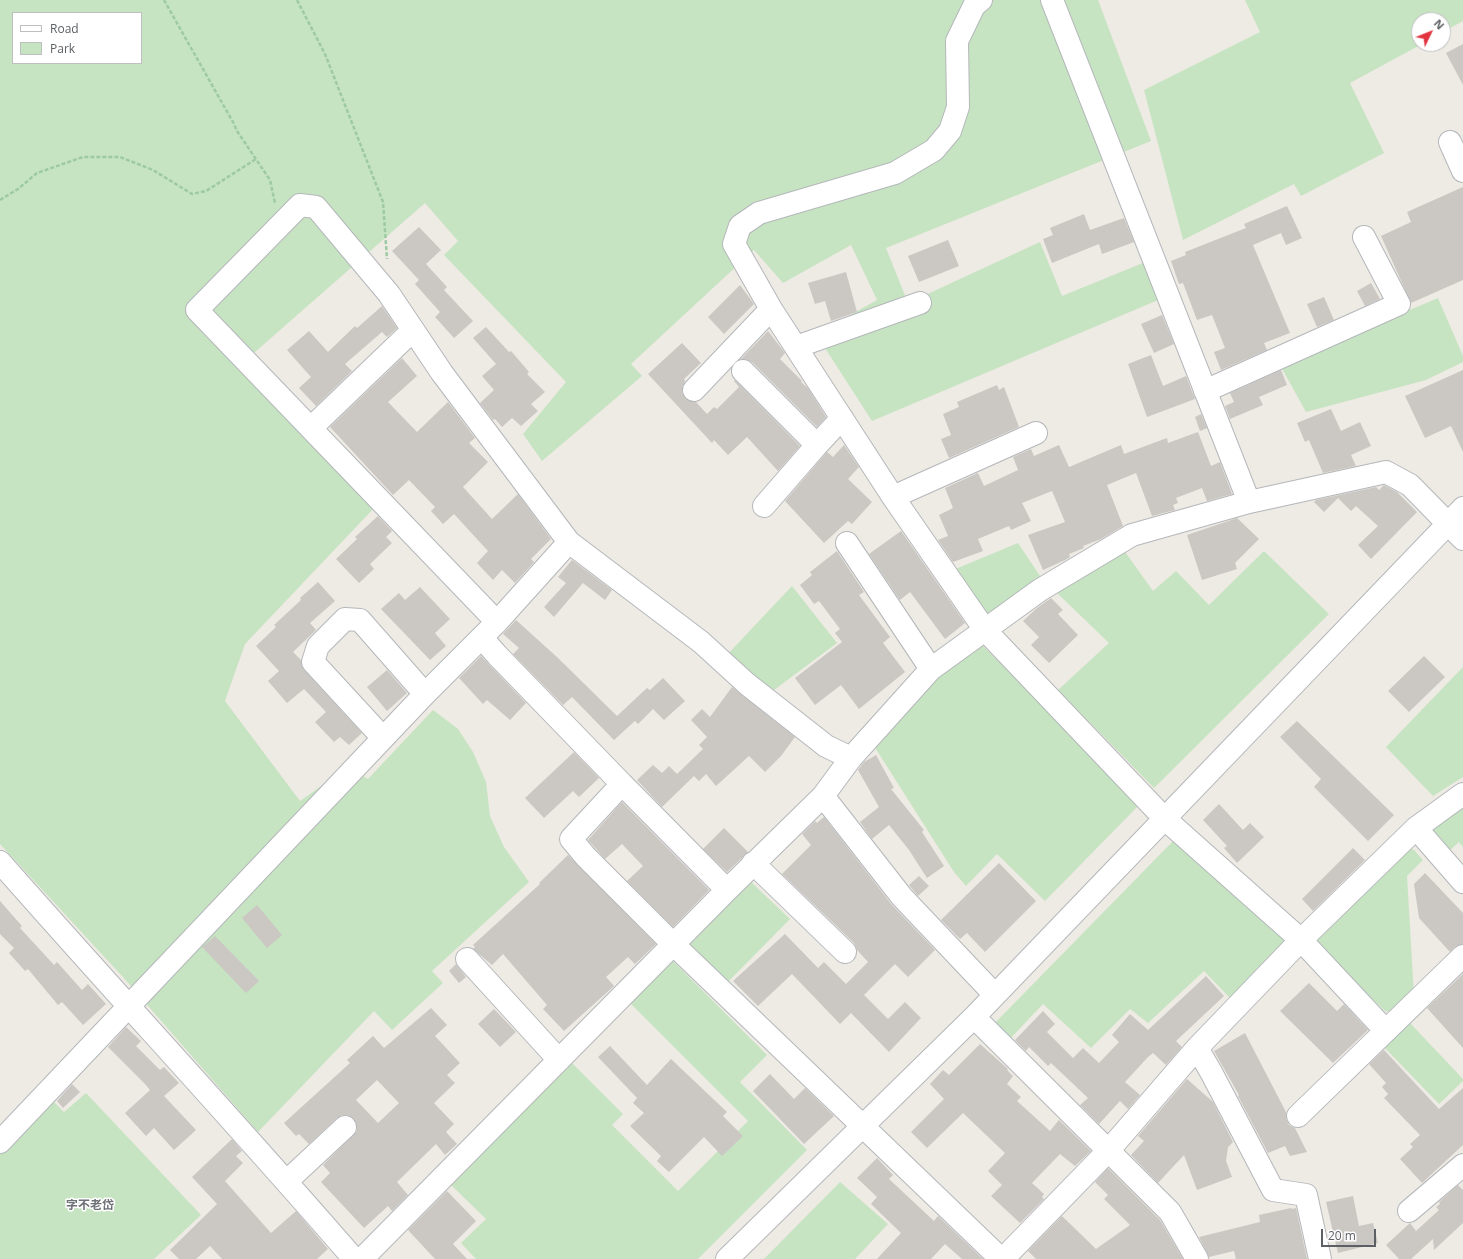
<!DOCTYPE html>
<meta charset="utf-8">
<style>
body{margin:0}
#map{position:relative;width:1463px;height:1259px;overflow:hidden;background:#eeeae4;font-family:"Open Sans",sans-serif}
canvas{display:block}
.legend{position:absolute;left:12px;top:12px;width:130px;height:52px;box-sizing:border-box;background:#fff;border:1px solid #bebfc1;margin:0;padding:5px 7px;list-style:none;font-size:12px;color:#5c6064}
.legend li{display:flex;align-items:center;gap:8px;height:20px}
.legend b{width:20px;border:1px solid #bebfc1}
.north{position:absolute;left:1411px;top:12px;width:40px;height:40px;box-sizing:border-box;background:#fff;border:1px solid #bebfc1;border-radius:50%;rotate:47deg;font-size:11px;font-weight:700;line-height:16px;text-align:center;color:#5c6064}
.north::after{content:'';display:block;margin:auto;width:14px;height:18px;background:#e23540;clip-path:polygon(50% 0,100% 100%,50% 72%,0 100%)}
.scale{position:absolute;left:1321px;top:1229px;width:55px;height:18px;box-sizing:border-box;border:2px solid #5c6064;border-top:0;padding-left:5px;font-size:12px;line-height:14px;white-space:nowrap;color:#5c6064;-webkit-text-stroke:3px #fff;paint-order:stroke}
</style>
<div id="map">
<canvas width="1463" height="1259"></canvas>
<ul class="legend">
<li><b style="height:5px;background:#fff"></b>Road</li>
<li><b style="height:11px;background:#c6e4c1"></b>Park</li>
</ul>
<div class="north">N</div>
<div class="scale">20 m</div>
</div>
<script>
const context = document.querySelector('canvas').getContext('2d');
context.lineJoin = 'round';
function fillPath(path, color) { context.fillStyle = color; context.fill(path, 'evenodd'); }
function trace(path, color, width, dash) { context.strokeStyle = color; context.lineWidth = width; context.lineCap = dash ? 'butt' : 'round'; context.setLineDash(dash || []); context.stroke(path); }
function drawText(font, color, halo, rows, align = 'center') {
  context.font = font + ' "Open Sans","Noto Sans JP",sans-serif'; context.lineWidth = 3; context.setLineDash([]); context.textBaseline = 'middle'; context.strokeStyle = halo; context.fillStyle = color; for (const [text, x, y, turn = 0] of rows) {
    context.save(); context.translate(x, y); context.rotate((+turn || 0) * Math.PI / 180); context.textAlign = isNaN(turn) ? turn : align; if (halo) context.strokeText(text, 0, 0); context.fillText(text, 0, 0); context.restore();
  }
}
fillPath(new Path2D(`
 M0,0H1098L1151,141L886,248L908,303L1040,242L1062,296L1160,256L1177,292L872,421L816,334L877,300L851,245L783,283L754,250L631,364L642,376L542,461L523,434L566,382L444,255L458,241L425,203L255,352L236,363L375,507L245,644L225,701L300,801L348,767L368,779L433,710L458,729L473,752L486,782L490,816L504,847L529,882L432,971L443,983L392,1030L374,1011L258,1132L122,976L0,844ZM13,13H141V63H13Z
 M1245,0H1463V21L1443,32V20H1419V44H1422L1350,83L1384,153L1301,196L1294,184L1183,240L1144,90L1260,32Z
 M1438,298L1463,356V362L1426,380L1306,412L1280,365Z
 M1018,543L1042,579L987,619L953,570Z
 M1123,549L1153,591L1176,571L1209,605L1264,551L1329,614L1154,788L1058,690L1109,643L1056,592Z
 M792,586L837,643L774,690L726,656Z
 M982,645L1141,803L1045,901L997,854L966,886L954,872L874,746L936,673Z
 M1463,667V777L1433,796L1386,747Z
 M1463,804V847L1459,842L1446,854L1427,828Z
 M1178,836L1283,936V952L1232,1000L1204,971L1148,1023L1130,1009L1091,1048L1043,1004L1007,1042L992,1026Z
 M1413,849L1423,860L1407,876L1414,996L1397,1013L1385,1011L1318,946V931L1402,851Z
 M750,881L790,919L724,986L689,953L690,939Z
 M670,958L767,1055L740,1082L807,1150L698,1259H476L461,1243L486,1219L450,1184L571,1062L623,1114L612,1125L678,1191L748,1121L628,1001Z
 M1410,1023L1463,1079V1081L1439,1104L1384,1047Z
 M86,1093L201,1215L154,1259H0V1150L50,1098L64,1112Z
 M840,1182L888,1224L855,1259H764Z`), '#c6e4c1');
fillPath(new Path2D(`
 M1463,44V85L1446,53Z
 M1463,187V280L1411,303L1381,236L1411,222L1407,212Z
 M1287,206L1302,238L1286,245L1281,233L1253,245L1290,333L1264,343L1267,350L1221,370L1214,352L1225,348L1212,315L1197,320L1183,283L1179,284L1171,261L1186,255L1185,252L1246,228L1244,224Z
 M1084,214L1090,230L1124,218L1134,242L1102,254L1099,244L1052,263L1043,239L1053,235L1050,228Z
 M419,227L441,250L426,264L447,287L444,290L473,321L454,338L435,317L440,312L415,284L419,280L392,251Z
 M948,240L959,266L919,282L908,256Z
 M846,272L857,312L831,321L825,301L815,304L808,283Z
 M1371,283L1380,299L1365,306L1357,291Z
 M740,285L754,304L724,334L708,317Z
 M1324,297L1334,320L1317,327L1307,304Z
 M382,306L397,328L387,337L382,332L345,364L352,371L316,406L299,388L311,377L287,350L309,331L328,352L355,326L357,328Z
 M1162,315L1174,344L1154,353L1141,324Z
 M486,327L509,352L511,351L529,372L527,374L545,392L531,404L538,411L521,426L512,418L502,427L495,419L493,420L480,403L494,390L482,376L496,364L473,338Z
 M768,331L785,353L780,359L802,381L801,382L808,388L826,417L817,427L752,362L741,359Z
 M682,343L701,363L684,379L685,381L682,387V393L686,399L696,402L707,414L714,407L717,409L739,387L734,381L735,380L800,446L778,471L747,437L728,455L714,440L712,443L648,374Z
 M1151,355L1163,386L1186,376L1195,399L1147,417L1128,364Z
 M402,358L417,376L388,402L417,432L448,402L475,438L469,443L488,462L463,487L492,519L518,494L551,539L531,559L534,562L515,583L502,570L493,580L477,563L488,551L454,514L443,524L431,511L435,507L409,480L393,495L330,427Z
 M1281,370L1287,385L1259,397L1263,405L1230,419L1225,406L1234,402L1230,393Z
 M1463,370V452L1451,426L1425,438L1405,396Z
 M997,385L999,390L1004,387L1019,427L949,458L941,439L951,435L943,414L959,407L957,402Z
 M1331,409L1341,431L1360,422L1371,446L1351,455L1356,466L1323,473L1309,440L1305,442L1297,423Z
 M1201,414L1207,428L1200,431L1195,417Z
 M1198,432L1211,466L1220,462L1232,494L1207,501L1202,488L1176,498L1178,503L1173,505L1175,510L1152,516L1136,473L1107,485L1123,526L1101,539L1083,546L1084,548L1069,554L1070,557L1065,560L1043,570L1028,535L1065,522L1052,491L1022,503L1031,521L1011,530L1009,526L978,539L983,551L953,562L938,540L948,536L939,515L953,508L945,488L978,473L984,486L1018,470L1013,457L1031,449L1034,456L1059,445L1069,467L1121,445L1124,454L1167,438L1168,443Z
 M844,445L859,467L848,479L872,502L852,524L848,521L824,543L785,501L827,452L833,457Z
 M1384,485L1397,492L1417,512L1371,559L1358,545L1378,526L1356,506L1351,511L1338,498L1324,512L1314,502L1316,500L1376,487L1379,490Z
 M378,516L392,531L386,537L392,543L370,564L374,569L359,583L336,559L357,539L355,537Z
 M1237,518L1259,539L1235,563L1237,569L1202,580L1187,535Z
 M901,531L965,623L945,639L910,592L900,600L869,554Z
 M837,551L864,592L859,595L890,637L883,643L905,672L859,709L841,685L815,705L795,678L842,642L835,633L840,629L819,601L814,604L800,585L812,575L810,572Z
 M572,560L612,590L605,600L583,583L554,617L544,607L566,583L558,577Z
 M318,582L335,601L310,623L316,630L293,652L301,660L304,670L362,733L349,745L340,737L334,742L315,722L326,712L304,689L287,703L268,681L279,671L256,646L276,627L274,625L301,600L300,598Z
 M420,587L450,619L435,633L446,646L430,660L381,609L399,593L405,600Z
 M1051,598L1063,610L1058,614L1078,635L1049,663L1031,645L1039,637L1023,621L1037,608Z
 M516,620L558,658L617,716L647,688L650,690L663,678L685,701L664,720L653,709L638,724L635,721L614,740L572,697L563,705L513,654L519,648L503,634Z
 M481,656L526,703L510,720L487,700L483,704L459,678Z
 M1424,656L1445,677L1409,712L1388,691Z
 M387,670L407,693L387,711L367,687Z
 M732,687L795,737L781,756L765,772L749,756L716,786L706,774L699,781L694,776L662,807L637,780L653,765L662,773L669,766L677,774L703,749L699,745L707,737L691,720L702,709L710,717Z
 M1297,721L1394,815L1368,841L1314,787L1321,779L1280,737Z
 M574,752L599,778L579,797L573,791L544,818L525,798Z
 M876,755L894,788L891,789L924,830L922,832L944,866L927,878L909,850L889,825L872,839L860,822L879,807L858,770L864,762Z
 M622,802L709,890L673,927L627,881L643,866L622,844L605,859L588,840Z
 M1219,804L1243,830L1250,823L1264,837L1237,863L1224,848L1227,846L1203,820Z
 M824,817L892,905L935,950L908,977L895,964L864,995L888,1019L905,1002L921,1018L889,1052L851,1013L840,1024L792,974L758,1006L733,981L785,934L818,968L824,962L846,984L868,962L857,950L854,943L782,874L811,845L802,834L815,821L817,823Z
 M724,828L748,852L727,872L703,849Z
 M1353,848L1365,860L1313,911L1302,899Z
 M568,855L656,944L635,964L628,957L606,977L614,986L564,1031L543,1009L547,1005L503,954L492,965L473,949L475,947L473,945L540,884L539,883Z
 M999,863L1036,901L985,952L967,933L960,939L941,920Z
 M1425,873L1463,913V944L1455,947L1450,952L1419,918L1414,884Z
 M919,876L929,886L918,896L909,885Z
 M0,901L22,926L20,928L54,965L57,962L82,990L88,984L106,1004L83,1025L62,1002L58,1005L28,969L25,971L9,953L14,948L0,934Z
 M257,905L282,935L267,948L242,918Z
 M215,936L259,981L246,993L202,947Z
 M456,964L466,977L459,983L449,971Z
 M1463,974V1048L1427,1008Z
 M1206,976L1224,996L1176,1041L1182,1047L1166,1065L1153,1053L1148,1057L1125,1082L1140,1095L1128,1109L1120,1101L1099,1124L1080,1105L1088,1098L1051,1063L1048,1066L1029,1047L1026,1051L1015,1040L1043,1011L1055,1024L1047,1032L1073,1058L1083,1048L1099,1063L1119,1042L1112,1035L1130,1014L1148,1030Z
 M1309,983L1337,1011L1344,1004L1368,1030L1333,1063L1280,1011Z
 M431,1008L447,1025L435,1036L460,1063L447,1075L455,1083L434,1103L454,1124L446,1132L457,1144L445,1155L436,1144L397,1182L408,1195L392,1211L388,1206L364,1228L321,1182L330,1173L323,1165L357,1131V1125L354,1119L348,1115H342L337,1118L309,1144L299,1134L296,1136L284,1123L350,1063L347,1060L373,1036L384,1048ZM377,1080L399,1103L378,1123L356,1100Z
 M494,1009L516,1032L500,1047L478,1024Z
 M126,1027L141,1041L136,1046L160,1070L164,1067L179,1083L164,1096L196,1130L174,1150L154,1128L146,1136L125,1113L150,1090L145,1084L108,1047Z
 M1245,1033L1286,1112V1119L1289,1125L1295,1128L1307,1152L1290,1156L1285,1146L1268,1153L1238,1096L1239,1095L1214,1051Z
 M980,1044L1008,1069L1007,1070L1013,1076L1007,1084L1021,1097L1017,1101L1050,1131L1059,1120L1091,1151L1075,1166L1060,1154L1032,1183L1044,1194L1042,1197L1044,1199L1020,1223L991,1196L1002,1185L988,1171L1005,1153L963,1113L927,1148L911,1132L944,1099L930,1084L943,1070L949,1075Z
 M610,1046L647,1085L671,1059L727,1112L723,1116L743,1136L722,1156L704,1137L669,1172L657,1161L661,1156L630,1126L644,1113L633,1103L637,1098L598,1057Z
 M1384,1050L1439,1109L1463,1088V1145L1422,1183L1400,1159L1413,1147L1410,1144L1420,1135L1384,1098L1388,1094L1382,1087L1386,1083L1369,1064Z
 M770,1074L794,1099L805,1088L834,1116L804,1144L753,1091Z
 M1187,1079L1213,1102L1233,1142L1228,1147L1226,1161L1232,1177L1197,1190L1184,1155L1158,1183L1131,1155L1144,1141L1138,1136Z
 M72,1084L80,1092L63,1108L57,1101Z
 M232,1139L242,1151L236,1156L243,1163L225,1181L271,1233L296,1211L328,1249L317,1259H222L210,1246L196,1259H179L170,1250L217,1204L192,1177Z
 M877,1158L893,1175L889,1179L934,1221L938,1216L983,1259H962L945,1244L931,1259H877L901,1233L871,1204L877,1197L857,1178Z
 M1108,1168L1160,1220L1183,1259H1036L1028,1251L1062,1216L1096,1249L1130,1225L1104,1199L1108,1195L1095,1182Z
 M1458,1185L1463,1190V1223L1434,1250L1433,1239L1411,1259H1399L1386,1245L1410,1223L1416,1231L1439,1210L1436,1207L1440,1204L1439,1202Z
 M447,1191L476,1221L453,1244L467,1259H435L408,1230Z
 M1353,1196L1359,1226L1373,1223L1378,1243L1338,1253L1326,1202Z
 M1291,1208L1292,1209L1296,1208L1307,1259H1236L1234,1251L1209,1257L1199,1237L1260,1222L1259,1215Z`), '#cbc7c3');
const minor = new Path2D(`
 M1052,0L1249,502
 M1450,142L1463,171
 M771,309L734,244L740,226L759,213L895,173L934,150L950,131L958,107L957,41L974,6L981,0
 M796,347L920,303
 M743,371L817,445
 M694,390L771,309L893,497L985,630L1165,819L1301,940L1386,1031
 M1205,391L1399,304L1364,237
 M311,428L413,330
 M893,497L1036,433
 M764,506L817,445L842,418
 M847,543L931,669
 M497,622L197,310L300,205L316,207L389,294L442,373L569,542L701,642L747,684L826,746L851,758
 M482,638L497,655L622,784L571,839L586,857L673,944L1001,1259
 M383,738L313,662L318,646L345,619L360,620L425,694
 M622,784L727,890
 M823,796L902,897L995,995
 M1416,828L1463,882
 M0,862C117,995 238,1125 354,1259
 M753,863L845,952
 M467,959L559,1060
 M974,1017L1170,1212L1197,1259
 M1197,1048L1211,1072L1273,1190L1306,1195L1320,1259
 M1298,1116L1463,956
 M0,1142L425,694L497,622L569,542
 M287,1181L345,1127
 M1409,1211L1463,1165
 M362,1259L727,890L823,796L851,758L931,669L1040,590L1132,535L1249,502L1386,472L1410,485L1463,539
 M727,1259L974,1017L1463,508
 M1003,1259L1109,1150L1197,1048L1301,940L1416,828L1463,794`);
trace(minor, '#b4b7ba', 24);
trace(new Path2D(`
 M164,0L234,124L237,131L270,180L275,203
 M297,0L325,54L383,202L387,259
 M0,200L18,189L37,173L83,157H120L153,170L192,194L206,191L256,159`), '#9dcaa3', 2.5, [4, 2]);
trace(minor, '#fff', 22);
drawText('bold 12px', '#6d7276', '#fff', [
 ["字不老岱",90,1206]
]);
</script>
